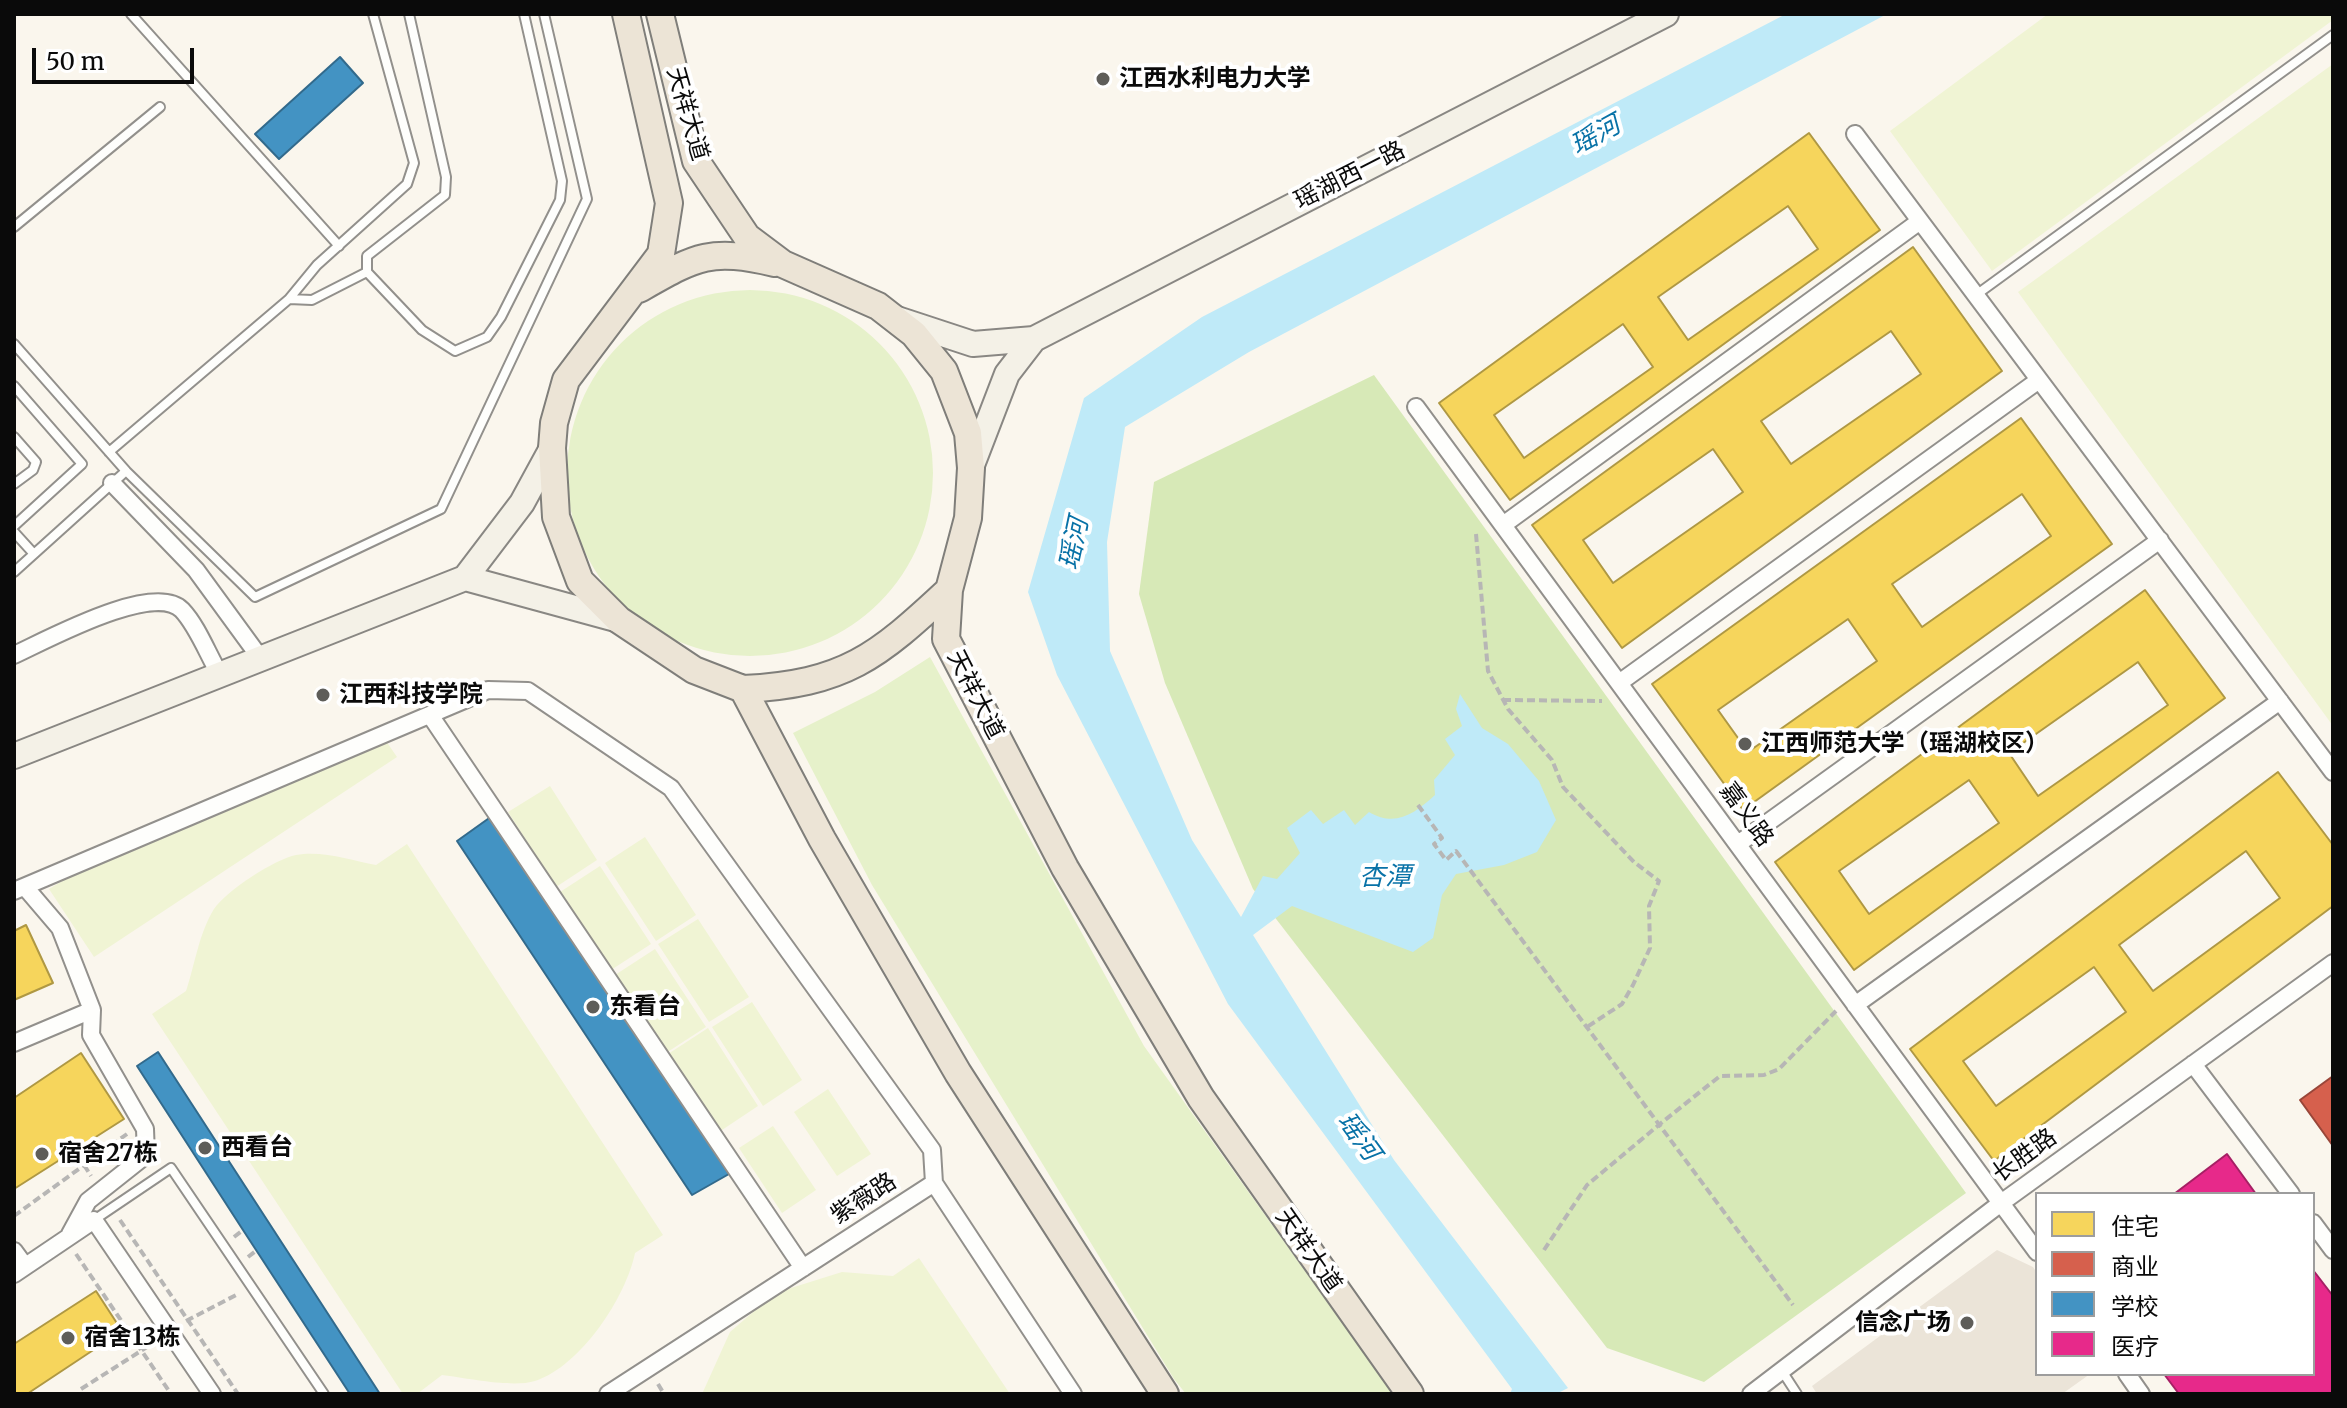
<!DOCTYPE html>
<meta charset="utf-8">
<style>
body{margin:0}
#map{position:relative;width:2347px;height:1408px;overflow:hidden;background:#faf6ed;font-family:Merriweather,"Noto Sans SC",serif}
canvas{display:block}
.frame{position:absolute;inset:0;border:16px solid #0a0a0a;pointer-events:none}
.legend{position:absolute;left:2035px;top:1192px;width:280px;height:184px;box-sizing:border-box;background:#fff;border:2px solid #9d9d9d;margin:0;padding:10px 14px;list-style:none;font-size:24px;color:#0a0a0a}
.legend li{display:flex;align-items:center;gap:16px;height:40px}
.legend b{width:40px;border:2px solid #9d9d9d}
.scale{position:absolute;left:32px;top:48px;width:162px;height:36px;box-sizing:border-box;border:4px solid #0a0a0a;border-top:0;padding-left:10px;font-size:24px;line-height:28px;white-space:nowrap;color:#0a0a0a;-webkit-text-stroke:6px #fff;paint-order:stroke}
</style>
<div id="map">
<canvas width="2347" height="1408"></canvas>
<div class="frame"></div>
<ul class="legend">
<li><b style="height:22px;background:#f6d55c"></b>住宅</li>
<li><b style="height:22px;background:#d6604d"></b>商业</li>
<li><b style="height:22px;background:#4393c3"></b>学校</li>
<li><b style="height:22px;background:#e7298a"></b>医疗</li>
</ul>
<div class="scale">50 m</div>
</div>
<script>
const context = document.querySelector('canvas').getContext('2d');
context.lineJoin = 'round';
function fillPath(path, color) { context.fillStyle = color; context.fill(path, 'evenodd'); }
function trace(path, color, width, dash) { context.strokeStyle = color; context.lineWidth = width; context.lineCap = dash ? 'butt' : 'round'; context.setLineDash(dash || []); context.stroke(path); }
function drawText(font, color, halo, rows, align = 'center') {
  context.font = font + ' Merriweather,"Noto Sans SC",serif'; context.lineWidth = 8; context.setLineDash([]); context.textBaseline = 'middle'; context.strokeStyle = halo; context.fillStyle = color; for (const [text, x, y, turn = 0] of rows) {
    context.save(); context.translate(x, y); context.rotate((+turn || 0) * Math.PI / 180); context.textAlign = isNaN(turn) ? turn : align; if (halo) context.strokeText(text, 0, 0); context.fillText(text, 0, 0); context.restore();
  }
}
fillPath(new Path2D(`
 M567 473a183 183 0 1 1 366 0a183 183 0 1 1-366 0Z
 M930,657L1144,1046L1393,1394H1186L1174,1379L872,885L793,733L875,692Z`), '#e6f1ca');
fillPath(new Path2D(`
 M1374,375L1966,1193L1704,1382L1607,1348L1253,889L1165,683L1139,594L1154,482Z`), '#d7e9b7');
fillPath(new Path2D(`
 M2048,14H2333V20L1992,271L1890,131Z
 M2333,64V726L2018,292Z
 M384,738L397,757L94,957L49,889L98,859Z
 M550,786L597,860L556,887L508,812Z
 M645,837L696,915L656,941L605,863Z
 M407,844L663,1235L635,1253C626,1297 581,1366 535,1381C512,1388 467,1378 442,1375L417,1394H403L152,1014L186,991C195,964 199,933 214,909C226,891 275,859 296,855C322,850 351,860 376,865Z
 M600,866L651,944L611,970L560,892Z
 M698,919L749,997L709,1022L658,944Z
 M655,949L706,1027L666,1053L615,975Z
 M752,1002L802,1080L763,1106L712,1027Z
 M708,1028L758,1106L719,1132L668,1054Z
 M828,1089L871,1154L837,1176L794,1112Z
 M773,1126L816,1190L782,1213L739,1148Z
 M919,1258L1010,1394H702L730,1332L775,1293L842,1272L893,1276Z`), '#f0f4d4');
fillPath(new Path2D(`
 M1997,1250L2033,1267L2037,1273V1374H2090L2062,1394H1817L1812,1386Z`), '#ebe4d8');
fillPath(new Path2D(`
 M1786,14H1887L1249,352L1125,427L1107,542L1110,651L1192,840L1241,917L1263,876L1277,879L1300,853L1287,828L1311,810L1323,824L1344,810L1355,825L1369,812C1396,828 1415,813 1435,795L1434,780L1455,755L1445,739L1462,726L1456,709L1460,694L1482,728L1508,744L1539,781L1556,820L1537,852L1504,865L1456,874L1442,895L1433,938L1413,952L1292,906L1253,935L1394,1160L1568,1388L1556,1394H1510L1512,1389L1228,1004L1057,675L1028,592L1084,398L1202,317Z`), '#bfeaf8');
const homes = new Path2D(`
 M1809,133L1880,230L1510,500L1439,403ZM1788,206L1818,249L1688,340L1658,297ZM1623,324L1653,367L1524,458L1494,415Z
 M1913,247L2002,371L1622,648L1532,525ZM1891,331L1921,374L1791,464L1761,421ZM1713,449L1743,492L1613,583L1583,540Z
 M2021,418L2112,544L1743,810L1652,684ZM2022,494L2051,536L1922,627L1892,584ZM1848,619L1877,661L1748,752L1718,710Z
 M2145,590L2225,698L1854,970L1775,862ZM2138,662L2168,705L2038,796L2009,753ZM1969,780L1999,823L1869,914L1839,871Z
 M2278,772L2333,845V906L1994,1161L1910,1049ZM2246,851L2280,898L2153,991L2119,945ZM2094,967L2126,1012L1996,1106L1963,1061Z
 M26,925L53,983L14,1000V931Z
 M81,1053L124,1119L14,1189V1098Z
 M96,1291L122,1331L27,1394H14V1344Z`);
fillPath(homes, '#f6d55c');
trace(homes, '#af9843', 2);
const shops = new Path2D(`
 M2333,1076V1146L2300,1100Z`);
fillPath(shops, '#d6604d');
trace(shops, '#994639', 2);
const schools = new Path2D(`
 M340,57L363,83L279,159L255,134Z
 M492,816L729,1174L692,1195L457,841Z
 M158,1052L380,1394H350L243,1230L137,1066Z`);
fillPath(schools, '#4393c3');
trace(schools, '#326a8c', 2);
const health = new Path2D(`
 M2227,1154L2256,1194H2174Z
 M2313,1270L2333,1296V1394H2179L2164,1374H2313Z`);
fillPath(health, '#e7298a');
trace(health, '#a52064', 2);
const lane = new Path2D(`
 M131,14L339,246
 M409,14L446,177L445,195L367,256V272L422,330L455,351L487,337L501,317L560,200L562,181L524,14
 M14,227L160,107
 M1976,295L2333,35
 M289,299L317,265L407,184L414,163L373,14
 M14,344L126,471L14,572
 M14,386L82,464L14,526
 M14,437L36,462L33,470L14,484
 M109,452L289,299L312,300L367,272
 M126,471L255,597L441,509L587,199L544,14
 M14,532L34,554
 M94,1220L171,1168L324,1394
 M1782,1371L1797,1394`);
const street = new Path2D(`
 M1855,134L2333,772
 M1416,407L2037,1252
 M112,483L196,570L261,659
 M1503,525L1920,221
 M14,655C45,641 154,581 182,610C198,627 208,655 220,675
 M1619,683L2039,380
 M430,715L803,1268
 M1738,844L2160,540
 M14,891L488,690L528,691L671,788L932,1150L934,1183
 M1855,1005L2280,701
 M14,1043L92,1010L60,928L25,887
 M2193,1064L2291,1194
 M2313,1223L2333,1250
 M70,1234L88,1201L146,1155L145,1129L91,1035L92,1010
 M14,1251L25,1266
 M14,1274L94,1220L212,1394
 M2127,1374L2141,1394
 M608,1394L934,1183L1073,1394
 M1751,1394L2001,1203L2333,963`);
const secondary = new Path2D(`
 M897,319L973,344L1034,339L1007,374L972,465
 M1034,339L1666,14
 M465,578L619,620
 M14,756L465,578L522,503L552,448`);
const primary = new Path2D(`
 M626,14L669,203L661,254L566,380L554,423L552,448L556,517L580,581L619,620L694,670L743,689L822,839L958,1073L1165,1394
 M660,14L696,161L747,237L783,264L878,306L914,334L944,371L968,433L971,468L968,518L949,590L946,639L1065,868L1201,1098L1410,1394
 M639,289C697,256 709,248 775,263
 M743,689C845,684 877,657 949,590`);
trace(lane, '#92908c', 12);
trace(street, '#92908c', 20);
trace(secondary, '#898783', 28);
trace(primary, '#7f7e7a', 30);
trace(new Path2D(`
 M1476,534L1488,671L1508,709L1552,760L1563,787L1634,862L1659,881L1649,906L1650,948L1633,985L1622,1004L1587,1027
 M1503,700L1602,701
 M1418,805L1442,838L1434,844L1446,860L1456,851L1793,1305
 M84,1165L91,1176
 M14,1216L127,1134
 M120,1220L238,1394
 M234,1237L243,1230
 M1544,1250L1587,1185L1660,1124L1720,1076L1764,1075L1779,1069L1836,1011
 M76,1254L171,1394
 M248,1257L257,1250
 M186,1321L238,1294
 M658,1384L664,1394
 M81,1389L155,1342`), '#b7b6b5', 4, [8, 4]);
trace(lane, '#fefefc', 8);
trace(street, '#fefefc', 16);
trace(secondary, '#f4f1e7', 24);
trace(primary, '#ece4d6', 26);
for (const [x, y, r, color] of [
 [1103,79,8,"#5e5d59"],
 [323,695,8,"#5e5d59"],
 [1745,744,8,"#5e5d59"],
 [593,1007,8,"#5e5d59"],
 [205,1148,8,"#5e5d59"],
 [42,1154,8,"#5e5d59"],
 [1967,1323,8,"#5e5d59"],
 [68,1338,8,"#5e5d59"]
]) { const dot = new Path2D(); dot.arc(x, y, r, 0, 2 * Math.PI); context.fillStyle = color; context.fill(dot); trace(dot, '#fff', 3); }
drawText('bold 24px', '#0a0a0a', '#fff', [
 ["江西水利电力大学",1119,79],
 ["江西科技学院",339,695],
 ["江西师范大学（瑶湖校区）",1761,744],
 ["东看台",609,1007],
 ["西看台",221,1148],
 ["宿舍27栋",58,1154],
 ["信念广场",1951,1323,"right"],
 ["宿舍13栋",84,1338]
], 'left');
drawText('24px', '#0a0a0a', '#fff', [
 ["天祥大道",687,114,74],
 ["瑶湖西一路",1350,176,-27],
 ["天祥大道",975,695,63],
 ["嘉义路",1746,815,54],
 ["长胜路",2025,1156,-36],
 ["紫薇路",864,1199,-33],
 ["天祥大道",1308,1251,55]
]);
drawText('italic 26px', '#0872a7', '#fff', [
 ["瑶河",1596,136,-29],
 ["瑶河",1075,544,-78],
 ["杏潭",1385,878],
 ["瑶河",1358,1137,54]
]);
</script>
